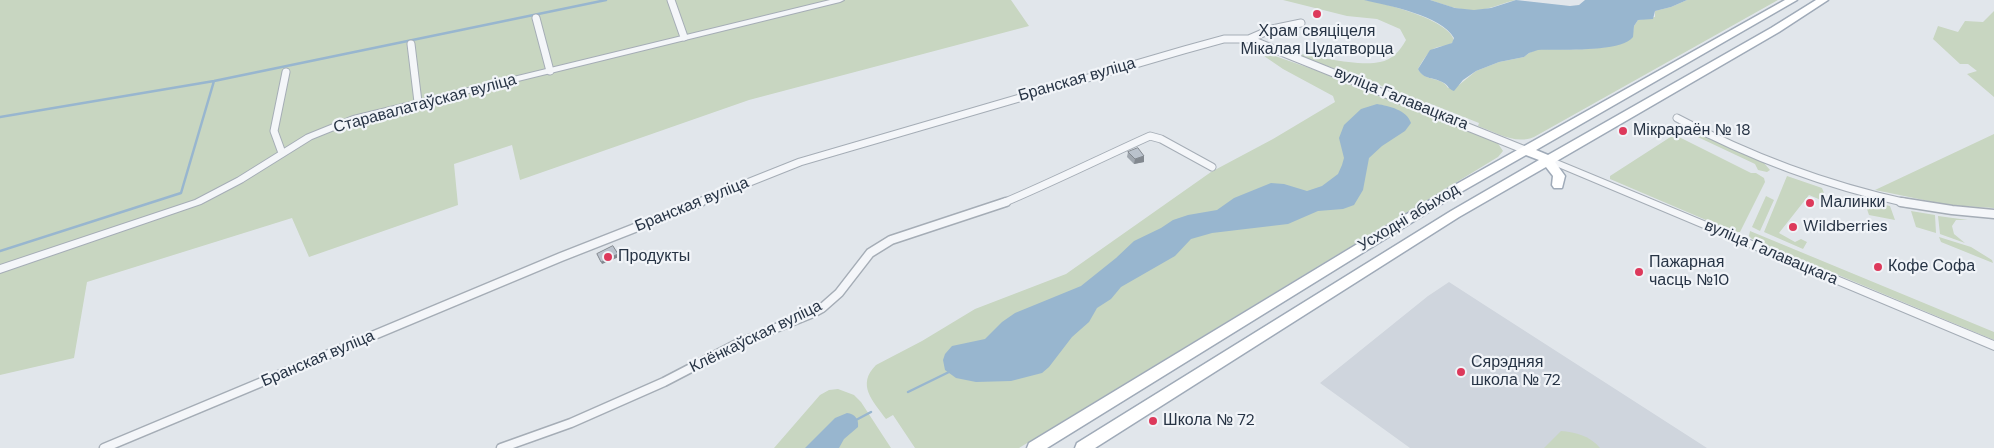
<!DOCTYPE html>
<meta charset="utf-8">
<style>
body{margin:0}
canvas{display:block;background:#e1e6eb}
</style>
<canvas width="1994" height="448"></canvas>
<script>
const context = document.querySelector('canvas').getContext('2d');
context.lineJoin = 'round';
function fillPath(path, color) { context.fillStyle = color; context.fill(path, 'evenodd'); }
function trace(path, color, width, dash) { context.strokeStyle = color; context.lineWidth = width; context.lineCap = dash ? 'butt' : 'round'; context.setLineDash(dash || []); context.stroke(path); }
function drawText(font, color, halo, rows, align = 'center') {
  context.font = font + ' "DM Sans",sans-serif'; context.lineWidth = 4.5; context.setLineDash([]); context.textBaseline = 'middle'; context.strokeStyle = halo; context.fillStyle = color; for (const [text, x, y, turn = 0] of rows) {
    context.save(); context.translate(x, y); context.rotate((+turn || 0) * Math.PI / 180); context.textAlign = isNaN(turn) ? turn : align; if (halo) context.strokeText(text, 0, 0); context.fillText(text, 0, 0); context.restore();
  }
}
fillPath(new Path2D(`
 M1449,282L1483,304L1707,448H1410L1320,383L1428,296Z`), '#cfd5dd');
fillPath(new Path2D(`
 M0,0H1011L1029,26L749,100L520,180L512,145L454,164L458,205L309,257L292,218L87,282L74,358L0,375Z
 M1283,0C1309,0 1340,0 1365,0C1384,3 1451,20 1454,41C1448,47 1443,45 1435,48C1429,50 1421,63 1418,69C1424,82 1442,76 1448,88L1459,85L1476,71L1499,62L1524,57L1529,53L1538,49C1564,49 1611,53 1632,37L1634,26L1638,20L1655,17V11L1671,7L1687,0H1778L1534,137C1515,145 1495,132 1478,126L1479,123L1426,102L1422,106L1376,83L1267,45L1293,50L1294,53C1317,56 1359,67 1380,62C1392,60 1400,51 1406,40L1400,29L1377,19L1347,16Z
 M1430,0H1516C1505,2 1496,7 1485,9C1467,13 1447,6 1430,0Z
 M1994,11V97L1967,74L1977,71L1968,64H1960L1933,39L1938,26L1958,32L1965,21L1983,22Z
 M1272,55L1364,87L1497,142L1503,151L1498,157L1019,448H915L893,415L886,419C873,401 856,385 876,365L922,341L975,309L1066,274L1211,172L1273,139L1335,102L1333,96L1283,69L1264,56Z
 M1686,127L1764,163L1770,170L1767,172L1758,170L1755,164L1685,131L1679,137L1751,173H1756L1764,178L1765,182L1740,232H1734L1610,179V176Z
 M1994,134V208L1948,205L1875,190Z
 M1787,176L1822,188L1828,203L1809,195L1779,233L1795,242L1801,239L1807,242L1803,249L1764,232Z
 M1766,196L1774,200L1760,231L1752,227Z
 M1849,197L1890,206L1895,220L1869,215L1867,209L1843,204Z
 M1911,211L1935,215L1936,233L1916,227Z
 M1938,216L1968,220H1956L1952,226L1954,234L1965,243L1940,234Z
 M1750,231L1994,332V340L1752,239L1749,236Z
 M1939,237L1971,247L1992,260L1993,263L1941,242Z
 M838,389L854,395L861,402L891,448H774L820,395L829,390Z
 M1561,431C1576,432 1590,436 1600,448H1544Z`), '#c8d6c1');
fillPath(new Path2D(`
 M1364,0H1430L1455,8L1474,10L1491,8L1516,0L1570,6L1579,5L1585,0H1687L1671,7L1655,11L1653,19L1638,20L1634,26L1633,37C1621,53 1557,49 1538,50L1529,53L1524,57L1499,62L1476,71L1463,80L1454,91C1448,89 1449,86 1444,83C1435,77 1423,80 1418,69L1430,50L1452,43L1454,38C1441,15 1389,6 1364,0Z
 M1377,104C1389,106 1407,110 1411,123L1405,131L1382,146L1369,158L1363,190L1354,205L1343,209L1318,211L1288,224L1212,233L1191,239L1175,256L1121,287L1111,299L1097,308L1089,322L1072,337L1049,367L1042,373L1011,381L976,382L956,378L945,370L943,360L945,354L952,346L985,339L1002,322L1015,313L1081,286L1116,258L1134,241L1161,228L1173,220L1188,215L1217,210L1234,198L1271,183L1284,184L1307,191L1322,186L1338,174L1342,165L1344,158L1339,138L1344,125L1361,109Z
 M847,413C855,414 859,419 858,427L844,439L839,448H805L835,418Z`), '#98b6cf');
trace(new Path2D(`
 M0,117L214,81L606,0
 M0,251L181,193L214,81
 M908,392L951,371
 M856,420L871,412`), '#98b6cf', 2.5);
const minorFar1 = new Path2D(`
 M671,0L684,37
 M536,18L550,71
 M1249,39L1525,150
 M411,44L418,102
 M1677,118C1750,157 1825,185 1907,203
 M282,153L274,131L286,72
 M697,203L800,162L1184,50L1224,39H1249L1272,29L1301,23
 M1003,203C1053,182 1101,158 1150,136L1161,139L1212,167`);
const minor = new Path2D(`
 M1901,202L1952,210L1994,214
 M104,448L561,257L701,202
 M501,448L571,423L664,382L739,343L813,313L822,308L839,293L870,253L891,240L1006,202`);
const tertiary = new Path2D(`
 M830,0H844L840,2L359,120L312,139L243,182L201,204L0,273V265L195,200L237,178L306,135L353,116Z
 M1547,156L1994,341V350L1544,161L1542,159Z`);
const primary = new Path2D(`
 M1785,0H1797L1536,150L1548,155L1771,28L1816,0H1828L1779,32L1555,162L1565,176L1562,188H1554L1552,185L1553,176L1546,167L1459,217L1095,448H1075L1077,443L1451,211L1539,160L1526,155L1461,192L1047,448H1027L1029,443L1453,186Z`);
trace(minorFar1, '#a5adb6', 9);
trace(minor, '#a5adb6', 11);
trace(tertiary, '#a5adb6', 2);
trace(primary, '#9faab8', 3);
trace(minorFar1, '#f4f6f9', 7);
trace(minor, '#f4f6f9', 8);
fillPath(tertiary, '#f4f6f9');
fillPath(primary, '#fff');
fillPath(new Path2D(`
 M1128,152L1144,156V162L1134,164L1127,157Z`), '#a0a7af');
fillPath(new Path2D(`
 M1144,156V162L1134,164L1135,159Z
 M618,254L619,257L602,264L601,262Z`), '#82888f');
const building = new Path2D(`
 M1138,148L1144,156L1135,159L1128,152Z
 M613,246L618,254L601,262L597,254Z`);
fillPath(building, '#bac2cc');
trace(building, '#82888f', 1);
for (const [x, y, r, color] of [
 [1317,14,5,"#dd395b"],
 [1623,131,5,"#dd395b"],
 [1810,203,5,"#dd395b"],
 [1793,227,5,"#dd395b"],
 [608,257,5,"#dd395b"],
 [1878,267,5,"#dd395b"],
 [1639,272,5,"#dd395b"],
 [1461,372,5,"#dd395b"],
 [1153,421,5,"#dd395b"]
]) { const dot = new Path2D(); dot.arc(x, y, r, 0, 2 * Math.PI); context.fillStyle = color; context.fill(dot); trace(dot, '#f1f4f8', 2); }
drawText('16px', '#273445', '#f1f4f8', [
 ["Храм свяціцеля",1317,32,"center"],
 ["Мікалая Цудатворца",1317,50,"center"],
 ["Мікрараён № 18",1633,131],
 ["Малинки",1820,203],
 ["Wildberries",1803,227],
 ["Продукты",618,257],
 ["Пажарная",1649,263],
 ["часць №10",1649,281],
 ["Кофе Софа",1888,267],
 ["Сярэдняя",1471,363],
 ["школа № 72",1471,381],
 ["Школа № 72",1163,421]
], 'left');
drawText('16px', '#273445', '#f1f4f8', [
 ["Бранская вуліца",1077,80,-16],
 ["вуліца Галавацкага",1401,99,22],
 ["Старавалатаўская вуліца",425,104,-15],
 ["Бранская вуліца",692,205,-22],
 ["Усходні абыход",1409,218,-31],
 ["вуліца Галавацкага",1771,253,23],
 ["Клёнкаўская вуліца",756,337,-26],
 ["Бранская вуліца",318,359,-23]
]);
</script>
